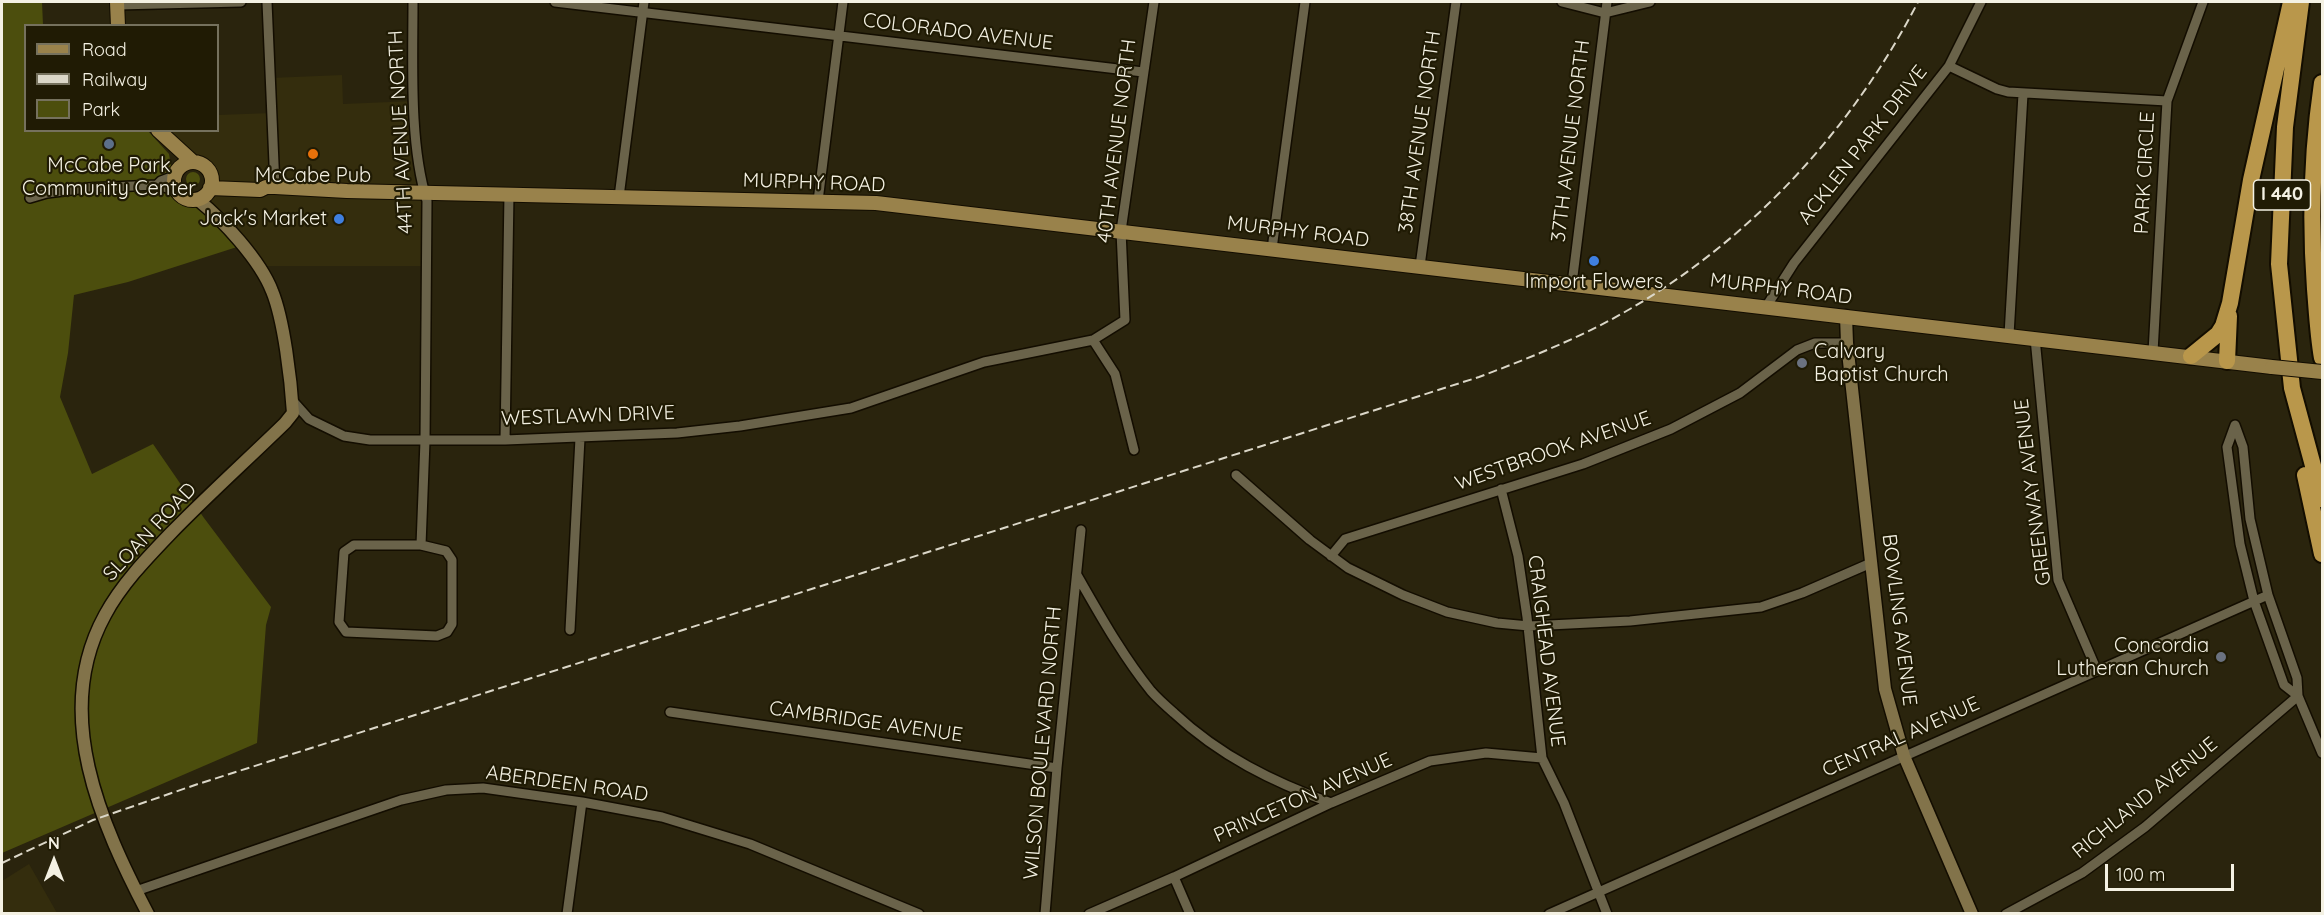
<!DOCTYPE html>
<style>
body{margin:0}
#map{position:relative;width:2324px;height:915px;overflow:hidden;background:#2a240d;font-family:Quicksand,sans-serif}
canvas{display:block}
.frame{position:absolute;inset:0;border:3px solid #f4f1e3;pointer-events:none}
.legend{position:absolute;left:24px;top:24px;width:195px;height:108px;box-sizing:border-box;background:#201b04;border:2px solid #75715d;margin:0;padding:8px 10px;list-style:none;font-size:18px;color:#f4f1e3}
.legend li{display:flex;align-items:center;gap:12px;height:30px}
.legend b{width:30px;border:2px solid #75715d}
.north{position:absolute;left:24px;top:831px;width:60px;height:60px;-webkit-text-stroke:4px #201b04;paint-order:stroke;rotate:0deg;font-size:16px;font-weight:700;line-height:24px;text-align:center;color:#f4f1e3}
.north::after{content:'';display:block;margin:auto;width:21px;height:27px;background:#f4f1e3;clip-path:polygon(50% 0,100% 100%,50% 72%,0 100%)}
.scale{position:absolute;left:2105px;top:864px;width:129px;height:27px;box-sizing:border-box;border:3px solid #f4f1e3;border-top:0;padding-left:8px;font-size:18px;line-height:21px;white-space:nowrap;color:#f4f1e3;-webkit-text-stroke:4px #201b04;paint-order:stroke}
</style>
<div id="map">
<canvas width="2324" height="915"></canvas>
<div class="frame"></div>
<ul class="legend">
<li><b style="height:8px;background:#99824b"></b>Road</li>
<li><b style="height:8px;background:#dbd7c8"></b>Railway</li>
<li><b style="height:16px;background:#4c4e0d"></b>Park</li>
</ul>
<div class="north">N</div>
<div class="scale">100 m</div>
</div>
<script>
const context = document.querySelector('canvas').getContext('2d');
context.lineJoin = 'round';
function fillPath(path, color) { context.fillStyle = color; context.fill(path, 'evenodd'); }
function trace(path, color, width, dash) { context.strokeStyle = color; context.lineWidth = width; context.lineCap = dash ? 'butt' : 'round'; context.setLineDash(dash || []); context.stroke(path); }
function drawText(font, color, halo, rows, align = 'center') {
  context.font = font + ' Quicksand,sans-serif'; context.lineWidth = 4.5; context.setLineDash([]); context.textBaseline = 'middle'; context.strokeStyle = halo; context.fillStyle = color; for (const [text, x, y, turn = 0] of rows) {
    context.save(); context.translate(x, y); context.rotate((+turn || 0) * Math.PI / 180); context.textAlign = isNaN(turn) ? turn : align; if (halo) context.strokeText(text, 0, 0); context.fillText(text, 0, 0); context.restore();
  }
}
fillPath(new Path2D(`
 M342,75L343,104L414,101L427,201L425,266H258L216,215L208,191L211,177L206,168L193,162L158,131L218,130V115L272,113L270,78Z
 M29,864L57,913H2V881Z`), '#342d0d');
fillPath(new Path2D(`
 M2,2H42L43,25L26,26V130L148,131L169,154L174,184L205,210L237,247L128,282L74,295L68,353L60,397L92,474L153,444L204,518L271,607L266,625L257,743L2,853Z
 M186 179a7 7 0 1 1 14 0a7 7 0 1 1-14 0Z`), '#4c4e0d');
const street = new Path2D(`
 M267,2L275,187
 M413,2C413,62 409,144 427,201L425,441L421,545L446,551L452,560V624L447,632L437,636L346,632L339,622L344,552L354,545H421
 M555,2L1143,72
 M1562,2L1605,13L1650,2
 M117,5L241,2
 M1949,66L1997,89L2008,92L2167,101
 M157,185L161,181L174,176
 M619,197L644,2
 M30,198L47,193L87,188L157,185L177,191
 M818,201L843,2
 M1272,249L1305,2
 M1420,266L1456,2
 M1572,284L1607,2
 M1766,307L1794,263L1949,66L1981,2
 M2009,335L2023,94
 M2035,338L2058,580L2097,671
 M1093,340L1115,374L1134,450
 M2153,352L2167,101L2203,2
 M292,400L309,419L344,436L370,440H505L677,433L740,426L851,408L984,362L1093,340L1125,320L1121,231L1154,2
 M505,440L509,194
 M1236,475L1310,540L1348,568L1403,595L1447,612L1497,623L1529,626L1630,621L1761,607L1802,593L1871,563
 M1501,489L1518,556L1527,617L1542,758L1564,803L1607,914
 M1331,556L1345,539L1583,464L1671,429L1740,393L1797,350L1815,343H1847
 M1077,575C1100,615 1122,655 1151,691C1158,699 1166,706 1174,713C1220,756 1273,782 1331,803
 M570,630L580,438
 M2298,696L2284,685L2254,601L2240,544L2227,447L2235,425L2243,447L2250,519L2268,595L2297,678L2298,696L2322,753
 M670,712L1057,768
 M1174,877L1190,914
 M136,891L401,800L446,790L483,788L582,802L662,817L750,844L919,914
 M567,914L582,802
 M1045,914L1057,768L1081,530
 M1089,914L1174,877L1331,803L1430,761L1486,753L1542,758
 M1549,914L2268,595
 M2006,914L2082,873L2145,827L2298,696`);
const secondary = new Path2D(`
 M1846,316L1847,343L1885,689L1904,756L1972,914
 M148,914C101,824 51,713 105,615C121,585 146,559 170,534C207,496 247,460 285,423L293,413C291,381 284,320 272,291C260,260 223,220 197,199`);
const primary = new Path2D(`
 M117,2L118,26
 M158,130L193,162
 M174 181a19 19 0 1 1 38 0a19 19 0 1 1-38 0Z
 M210,188L260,190L266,187H275L347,191L876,203L2272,367`);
const highway = new Path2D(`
 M2301,2L2285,127L2279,264L2292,388L2322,499
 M2322,83C2312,151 2310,221 2315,289C2317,313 2318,335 2322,358
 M2191,356L2218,334L2223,326L2230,303L2251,180L2291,2
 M2227,361L2229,316
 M2305,475L2322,554`);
trace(street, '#130d00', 12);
trace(secondary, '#130d00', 15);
trace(primary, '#130d00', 16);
trace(highway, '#130d00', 20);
trace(street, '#6a634a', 9);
trace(secondary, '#82734a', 12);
trace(primary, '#99824b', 14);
trace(highway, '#b9974b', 16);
trace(new Path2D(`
 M2,863L93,820L198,784L1479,377C1519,362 1559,346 1597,327C1736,256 1847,139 1918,2`), '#dbd7c8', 2, [9, 4.5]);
const primaryBridge = new Path2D(`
 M2272,367L2322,372`);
trace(primaryBridge, '#130d00', 16, []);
trace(primaryBridge, '#99824b', 14);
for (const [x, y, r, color] of [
 [109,144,6,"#5c6f8a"],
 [313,154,6,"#e8710a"],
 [339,219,6,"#3f7fe0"],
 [1594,261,6,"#3f7fe0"],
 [1802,363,6,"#6b7280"],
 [2221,657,6,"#6b7280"]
]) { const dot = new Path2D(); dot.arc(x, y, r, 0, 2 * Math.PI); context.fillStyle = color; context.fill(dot); trace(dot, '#201b04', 2); }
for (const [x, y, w] of [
 [2282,195,57]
]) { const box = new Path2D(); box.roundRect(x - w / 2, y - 15, w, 30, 4.5); context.fillStyle = '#201b04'; context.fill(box); trace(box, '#f4f1e3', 1.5); }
drawText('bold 18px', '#f4f1e3', null, [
 ["I 440",2282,195]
]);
drawText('20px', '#f4f1e3', '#201b04', [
 ["COLORADO AVENUE",958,32,7],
 ["44TH AVENUE NORTH",401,132,-93],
 ["38TH AVENUE NORTH",1420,132,-82],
 ["40TH AVENUE NORTH",1117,141,-83],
 ["37TH AVENUE NORTH",1571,141,-83],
 ["ACKLEN PARK DRIVE",1863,145,-52],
 ["PARK CIRCLE",2145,173,-87],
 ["MURPHY ROAD",814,183,2],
 ["MURPHY ROAD",1298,232,7],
 ["MURPHY ROAD",1781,289,7],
 ["WESTLAWN DRIVE",588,416,-2],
 ["WESTBROOK AVENUE",1553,451,-19],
 ["GREENWAY AVENUE",2033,492,-97],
 ["SLOAN ROAD",150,532,-47],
 ["BOWLING AVENUE",1899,620,83],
 ["CRAIGHEAD AVENUE",1546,651,83],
 ["CAMBRIDGE AVENUE",866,722,8],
 ["CENTRAL AVENUE",1901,737,-24],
 ["WILSON BOULEVARD NORTH",1043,743,-85],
 ["ABERDEEN ROAD",567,784,8],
 ["PRINCETON AVENUE",1303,798,-24],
 ["RICHLAND AVENUE",2145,798,-39]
]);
drawText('20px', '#f4f1e3', '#201b04', [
 ["McCabe Park",109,166],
 ["Community Center",109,189],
 ["McCabe Pub",313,176],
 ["Jack's Market",327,219,"right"],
 ["Import Flowers",1594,282],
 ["Calvary",1814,352,"left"],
 ["Baptist Church",1814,375,"left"],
 ["Concordia",2209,646,"right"],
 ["Lutheran Church",2209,669,"right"]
]);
</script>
